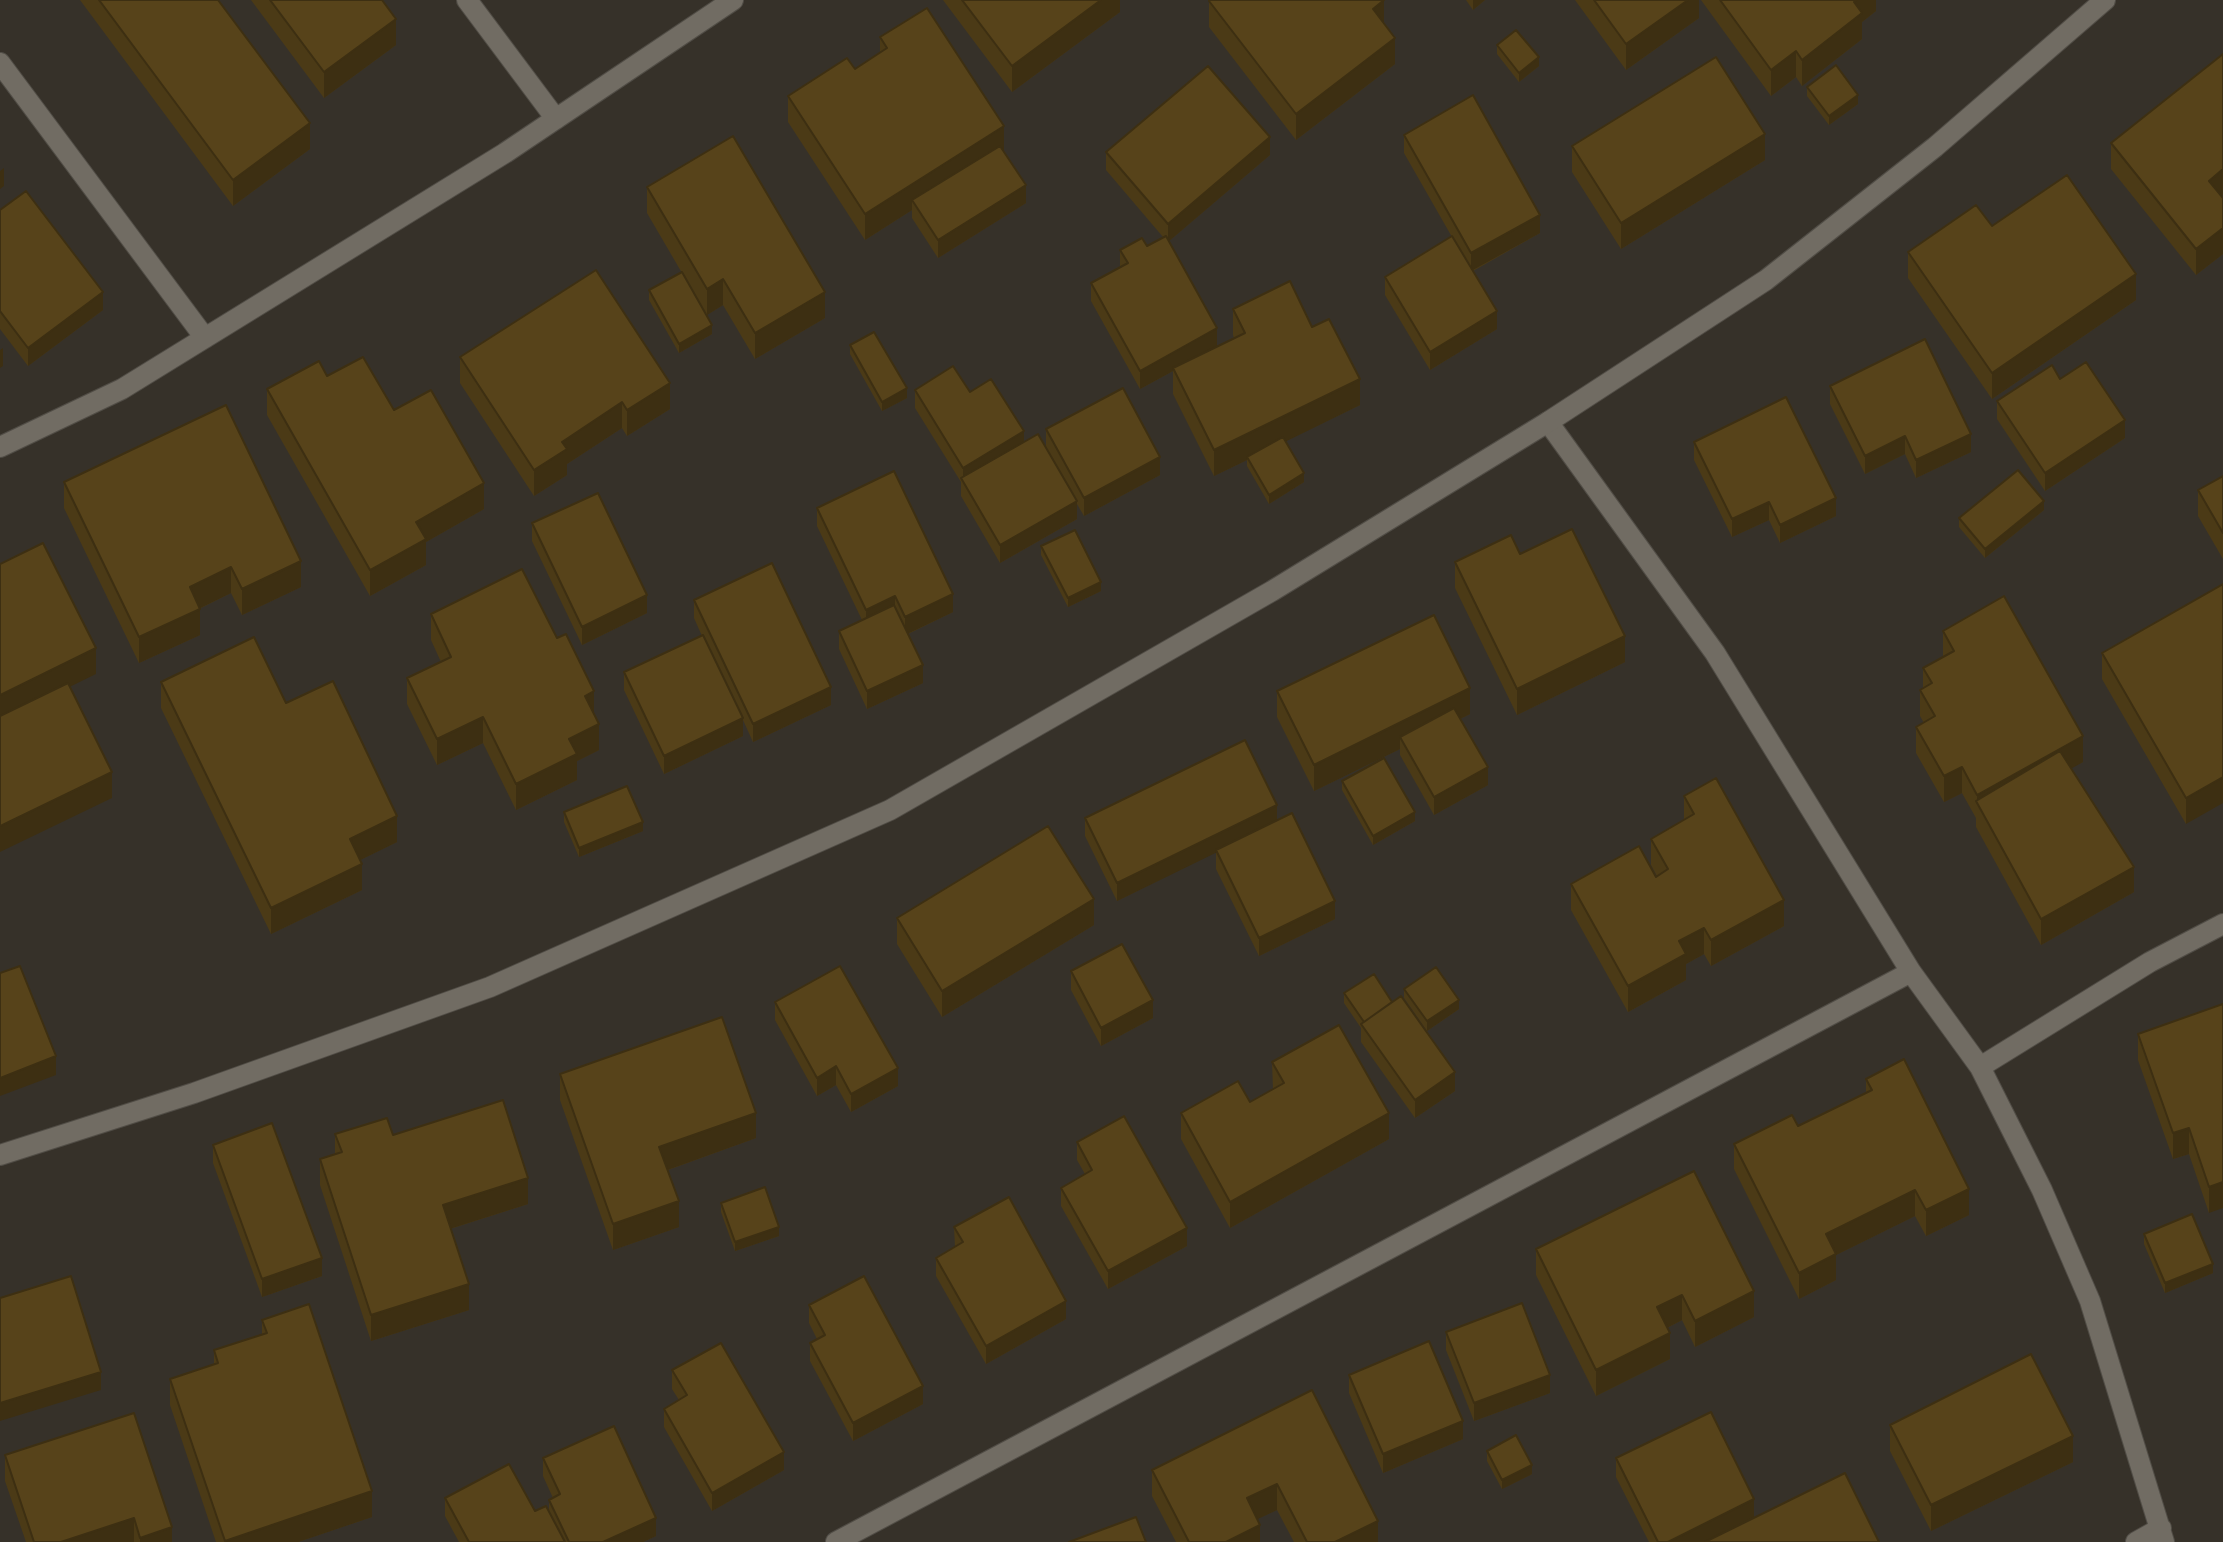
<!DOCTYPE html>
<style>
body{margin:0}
canvas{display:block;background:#363129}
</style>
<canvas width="2223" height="1542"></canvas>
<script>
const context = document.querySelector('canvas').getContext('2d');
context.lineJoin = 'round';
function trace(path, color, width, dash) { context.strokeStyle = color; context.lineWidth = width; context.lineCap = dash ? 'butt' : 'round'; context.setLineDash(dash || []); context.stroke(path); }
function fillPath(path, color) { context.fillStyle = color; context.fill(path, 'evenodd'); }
const minor = new Path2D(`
 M467,0L556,119
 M0,63L205,338
 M1548,422L1715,653L1911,972L1980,1067L2042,1190L2090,1301L2164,1542
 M0,447L122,389L505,153L733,0
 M1980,1067L2150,962L2223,924
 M836,1542L1911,972
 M2136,1542L2161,1528`);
const tertiary = new Path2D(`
 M0,1155L194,1093L490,987L890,810L1272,591L1548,422L1766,280L1935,147L2105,0`);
trace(minor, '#514d46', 22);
trace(tertiary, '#514d46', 22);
trace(minor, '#716c63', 20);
trace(tertiary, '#716c63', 20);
fillPath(new Path2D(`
 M80,0H218L310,149L233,206Z
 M251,0H382L396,45L324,98Z
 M943,0H1120V12L1012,92Z
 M1466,0H1485L1473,10Z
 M1575,0H1699V18L1626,70Z
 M1701,0H1876V11L1862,22V39L1802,86L1796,77L1771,96Z
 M1209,1L1384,24L1395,64L1296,140L1209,27Z
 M880,37L1004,152L1026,203L938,258L912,218V210L865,240L788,122V96L855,69L880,53Z
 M1497,45L1539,66L1519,82L1497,54Z
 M1807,87L1858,104L1829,125L1807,96Z
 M1404,135L1540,233L1473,271L1497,329L1430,370L1385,295V277L1452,237L1404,153Z
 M2111,143L2222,197L2223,198V254L2196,275L2111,169Z
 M1572,146L1765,160L1621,249L1572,172Z
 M1106,152L1270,155L1169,241L1217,346L1234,338L1233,335V309L1312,327L1360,405L1286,441L1304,482L1269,504L1247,466V460L1214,476L1173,394V371L1140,389L1091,301V283L1120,267V250L1147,246L1163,237L1106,170Z
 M647,187L825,318L755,359L723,305L707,315L712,334L679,353L649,300V290L682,273L647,213Z
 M0,210L103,310L28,366L0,329Z
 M1992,226L2136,300L1992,399L1908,278V252Z
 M850,345L907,398L882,411L850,354Z
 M460,357L670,409L627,436L622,428L567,464V475L534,496L460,383Z
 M327,376L394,410L484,509L426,542V565L370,596L267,415V389Z
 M2060,379L2125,438L2045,491L1997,419V401Z
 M1830,386L1971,452L1916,478L1905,454L1865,474L1830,404Z
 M915,390L970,392L1024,442L1046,448V429L1160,475L1084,516L1077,504V519L1000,563L961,496V482L915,408Z
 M1694,442L1836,516L1780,543L1769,520L1732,537L1694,460Z
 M2223,476V559L2198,516V490Z
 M64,482L301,587L242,615L231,593L199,609L200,635L139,663L64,508Z
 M817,508L953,612L908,634L923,683L867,709L839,649V631L862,620L817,526Z
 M2044,510L1985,558L1959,527V518Z
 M532,523L647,613L582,645L532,541Z
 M1041,546L1101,591L1068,607L1041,555Z
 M1520,554L1625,662L1517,715L1455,588V562Z
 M2223,584L2186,824L2102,679V653Z
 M694,600L831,705L753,742L743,720V736L664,774L624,690V672L702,636L694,618Z
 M431,614L594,715L599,750L577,761V780L516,810L483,743L437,765L407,704V678L441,662L431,640Z
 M1943,631L2083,762L2071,768L2134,892L2041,945L1976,827V818L1962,793L1944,802L1916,753V727L1924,723L1920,716V690L1923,688V668L1943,657Z
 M161,682L286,703L397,842L360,860L362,890L271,934L161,708Z
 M1277,691L1470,714L1460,719L1488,785L1434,815L1400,755V749L1314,791L1277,717Z
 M1342,781L1415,821L1373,845L1342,790Z
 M1684,796L1784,926L1711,966L1704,954L1686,964V980L1628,1012L1571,910V884L1657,876L1651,865V839L1684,820Z
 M564,812L643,831L579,857L564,822Z
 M1085,818L1277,821L1335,919L1259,956L1216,869V852L1117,901L1085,836Z
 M897,918L1094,925L942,1017L897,944Z
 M1071,971L1153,1018L1101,1046L1071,990Z
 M1404,989L1459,1009L1427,1031L1404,998Z
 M1344,993L1392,1002L1455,1091L1415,1118L1361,1042V1028L1344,1003Z
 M775,1002L898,1086L851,1112L836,1085L817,1096L775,1020Z
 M2223,1004L2209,1213L2189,1154L2173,1159L2138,1060V1034Z
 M1272,1062L1389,1139L1230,1228L1181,1139V1113L1250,1102L1273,1089Z
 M560,1074L756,1138L668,1170L679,1227L613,1250L560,1100Z
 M1866,1079L1969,1215L1926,1236L1915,1216L1836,1255V1280L1799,1299L1734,1169V1144L1798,1126L1866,1093Z
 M335,1134L393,1135L528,1204L450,1229L469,1310L371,1341L320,1185V1159L335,1154Z
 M1077,1142L1187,1246L1108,1289L1061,1206V1188L1085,1174L1077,1160Z
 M213,1145L322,1276L262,1297L213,1163Z
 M721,1203L779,1236L735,1251L721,1212Z
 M954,1227L1066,1319L986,1364L936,1276V1258L955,1247Z
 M2144,1234L2213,1273L2165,1293L2144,1244Z
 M1536,1249L1754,1317L1695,1347L1682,1320L1667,1328L1670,1359L1596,1396L1536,1275Z
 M809,1305L923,1404L853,1441L810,1361V1343L817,1339L809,1323Z
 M262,1320L372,1517L298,1542H216L170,1405V1379L214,1364V1350L262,1334Z
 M1446,1332L1550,1393L1474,1421L1446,1350Z
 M672,1370L784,1470L712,1511L664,1427V1409L679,1400L672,1389Z
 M1349,1375L1463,1439L1383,1473L1349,1393Z
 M1312,1390L1378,1542H1294L1277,1510L1257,1519L1260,1542H1176L1152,1496V1470Z
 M134,1413L172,1542H26L5,1481V1455Z
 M1890,1425L2073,1462L1931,1531L1890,1451Z
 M1487,1451L1532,1474L1502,1489L1487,1461Z
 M543,1458L656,1536L643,1542H459L445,1516V1498L535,1511L549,1512V1500L553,1498L543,1476Z
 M1616,1458L1754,1517L1704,1542H1649L1616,1477Z`), '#4b3a16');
fillPath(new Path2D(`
 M1101,0H1120V12L1012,92V66Z
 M1384,0V26L1373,9Z
 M1473,0H1485L1473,10Z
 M1688,0H1699V18L1626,70V44Z
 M1857,0H1876V11L1862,22V39L1802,86V60Z
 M396,19V45L324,98V72Z
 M1395,38V64L1296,140V114Z
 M1796,51V77L1771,96V70Z
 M1539,57V66L1519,82V73Z
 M1858,95V104L1829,125V116Z
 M310,123V149L233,206V180Z
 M1004,126V152L912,200V210L865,240V214Z
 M1765,134V160L1621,249V223Z
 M1270,137V155L1168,242V224Z
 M4,168V186L0,189V171Z
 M2223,169V195L2209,207V181Z
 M1026,185V203L938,258V240Z
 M1540,215V233L1471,271V253Z
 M2223,228V254L2196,275V249Z
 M2136,274V300L1992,399V373Z
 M723,279V305L707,315V289Z
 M103,292V310L28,366V348Z
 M825,292V318L755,359V333Z
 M1497,311V329L1430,370V352Z
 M712,325V334L679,353V344Z
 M1217,328V347L1173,368V371L1140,389V371Z
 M3,348V366L0,368V350Z
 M1360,379V405L1248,460L1247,457V460L1214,476V450Z
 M670,383V409L627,436V410Z
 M907,388V398L882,411V402Z
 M622,402V428L567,464V475L534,496V470L562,442Z
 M2125,420V438L2045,491V473Z
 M1024,431V449L963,483V468Z
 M1971,434V452L1916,478V460Z
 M1905,436V454L1865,474V456Z
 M1160,457V475L1084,516V498Z
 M1304,473V482L1269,504V495Z
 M484,483V509L426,542V565L370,596V570L416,522Z
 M1836,498V516L1780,543V525Z
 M1077,501V519L1000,563V545Z
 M2044,501V510L1985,558V549Z
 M1769,502V520L1732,537V519Z
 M301,561V587L242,615V589Z
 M231,567V593L190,613V587Z
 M1101,582V591L1068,607V598Z
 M953,594V612L905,635V617Z
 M647,595V613L582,645V627Z
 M895,596V614L866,628V610Z
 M200,609V635L139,663V637Z
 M1625,636V662L1517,715V689Z
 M96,648V674L0,721V695Z
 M923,665V683L867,709V691Z
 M831,687V705L753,742V724Z
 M1470,688V714L1405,746L1400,737V749L1314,791V765Z
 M594,691V717L585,696Z
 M483,717V743L437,765V739Z
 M743,718V736L664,774V756Z
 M599,724V750L577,761V780L516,810V784L569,739Z
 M2083,736V762L1985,817L1977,803V795Z
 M1488,767V785L1434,815V797Z
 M1962,767V793L1944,802V776Z
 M112,772V798L0,852V826Z
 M2223,777V803L2186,824V798Z
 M1277,805V823L1117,901V883Z
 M1415,812V821L1373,845V836Z
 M397,816V842L350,865V839Z
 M643,822V831L579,857V848Z
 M362,864V890L271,934V908Z
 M2134,867V892L2041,945V919Z
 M1094,899V925L942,1017V991Z
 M1784,900V926L1711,966V940Z
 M1335,901V919L1259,956V938Z
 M1704,928V954L1686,964V980L1628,1012V986L1679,941Z
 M1153,1000V1018L1101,1046V1028Z
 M1459,1000V1009L1427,1031V1021Z
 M56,1056V1075L0,1096V1078Z
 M836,1066V1085L817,1096V1078Z
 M898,1068V1086L851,1112V1094Z
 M1455,1072V1091L1415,1118V1100Z
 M756,1113V1138L659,1173V1147Z
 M1389,1113V1139L1230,1228V1202Z
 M2189,1128V1154L2173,1159V1133Z
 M528,1178V1204L443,1231V1205Z
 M2223,1182V1208L2209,1213V1187Z
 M1969,1189V1215L1926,1236V1210Z
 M1915,1190V1216L1836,1255V1280L1799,1299V1273L1826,1234Z
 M679,1201V1227L613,1250V1224Z
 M779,1227V1236L735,1251V1242Z
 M1187,1228V1246L1108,1289V1271Z
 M322,1258V1276L262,1297V1279Z
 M2213,1264V1273L2165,1293V1283Z
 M469,1284V1310L371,1341V1315Z
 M1754,1291V1317L1695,1347V1321Z
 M1682,1295V1320L1657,1333V1307Z
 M1066,1301V1319L986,1364V1346Z
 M1670,1333V1359L1596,1396V1370Z
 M101,1372V1390L0,1421V1403Z
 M1550,1375V1393L1474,1421V1403Z
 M923,1386V1404L853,1441V1423Z
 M1463,1421V1439L1383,1473V1454Z
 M2073,1436V1462L1931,1531V1505Z
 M784,1452V1470L712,1511V1493Z
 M1532,1465V1474L1502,1489V1480Z
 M1277,1484V1510L1247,1524V1498Z
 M372,1491V1517L298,1542H225V1541Z
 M1754,1499V1517L1704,1542H1668Z
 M134,1518V1542H61Z
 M656,1518V1536L643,1542H603Z
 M1378,1521V1542H1335Z
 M1260,1525V1542H1226Z
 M172,1527V1542H140V1538Z`), '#3d2f12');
const building = new Path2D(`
 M99,0H218L310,123L233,180Z
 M270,0H382L396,19L324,72Z
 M962,0H1101L1012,66Z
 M1210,0H1384L1373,9L1395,38L1296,114L1209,1Z
 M1594,0H1688L1626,44Z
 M1720,0H1857L1854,2L1862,13L1802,60L1796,51L1771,70Z
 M927,8L1004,126L865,214L788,96L847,58L855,69L887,48L880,37Z
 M1516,30L1539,57L1519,73L1497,45Z
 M2223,54V169L2209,181L2223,198V228L2196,249L2111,143Z
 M1716,57L1765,134L1621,223L1572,146Z
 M1836,65L1858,95L1829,116L1807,87Z
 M1208,66L1270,137L1168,224L1106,152Z
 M1473,95L1540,215L1471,253L1404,135Z
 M733,136L825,292L755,333L723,279L707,289L647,187Z
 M1000,146L1026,185L938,240L912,200Z
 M2067,175L2136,274L1992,373L1908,252L1976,205L1992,226Z
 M26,191L103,292L28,348L0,311V210Z
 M1166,236L1217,328L1140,371L1091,283L1128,263L1120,250L1142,238L1147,246Z
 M1452,236L1497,311L1430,352L1385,277Z
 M596,270L670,383L627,410L622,402L562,442L567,449L534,470L460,357Z
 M682,272L712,325L679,344L649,290Z
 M1290,281L1312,327L1329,319L1360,379L1214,450L1173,368L1245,333L1233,309Z
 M874,332L907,388L882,402L850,345Z
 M1925,339L1971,434L1916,460L1905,436L1865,456L1830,386Z
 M363,357L394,410L431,390L484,483L416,522L426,539L370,570L267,389L319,361L327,376Z
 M2086,362L2125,420L2045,473L1997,401L2052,365L2060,379Z
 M953,366L970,392L991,379L1024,431L963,468L915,390Z
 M1123,388L1160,457L1084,498L1046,429Z
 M1786,397L1836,498L1780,525L1769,502L1732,519L1694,442Z
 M226,405L301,561L242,589L231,567L190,587L200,609L139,637L64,482Z
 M1038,434L1077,501L1000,545L961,478Z
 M1283,437L1304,473L1269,495L1247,457Z
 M2018,470L2044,501L1985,549L1959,518Z
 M894,471L953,594L905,617L895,596L866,610L817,508Z
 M2223,476V533L2198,490Z
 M598,493L647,595L582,627L532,523Z
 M1572,529L1625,636L1517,689L1455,562L1511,535L1520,554Z
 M1075,530L1101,582L1068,598L1041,546Z
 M43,543L96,648L0,695V564Z
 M772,563L831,687L753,724L694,600Z
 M522,569L557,638L566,634L594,691L585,696L599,724L569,739L577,754L516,784L483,717L437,739L407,678L451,657L431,614Z
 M2223,584V777L2186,798L2102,653Z
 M2004,596L2083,736L1977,795L1962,767L1944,776L1916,727L1935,716L1920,690L1932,683L1923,668L1954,651L1943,631Z
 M894,605L923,665L867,691L839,631Z
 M1434,615L1470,688L1314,765L1277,691Z
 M703,635L743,718L664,756L624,672Z
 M254,637L286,703L333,681L397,816L350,839L362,864L271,908L161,682Z
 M68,683L112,772L0,826V716Z
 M1454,708L1488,767L1434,797L1400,737Z
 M1245,740L1277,805L1117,883L1085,818Z
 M2060,751L2134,867L2041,919L1976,801Z
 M1384,758L1415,812L1373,836L1342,781Z
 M1716,778L1784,900L1711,940L1704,928L1679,941L1686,954L1628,986L1571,884L1639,846L1656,877L1668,869L1651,839L1694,814L1684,796Z
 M627,786L643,822L579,848L564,812Z
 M1292,813L1335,901L1259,938L1216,850Z
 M1048,826L1094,899L942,991L897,918Z
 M1122,944L1153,1000L1101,1028L1071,971Z
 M20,966L56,1056L0,1078V973Z
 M840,966L898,1068L851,1094L836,1066L817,1078L775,1002Z
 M1436,967L1459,1000L1427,1021L1404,989Z
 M1374,974L1392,1002L1364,1022L1344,993Z
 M1401,996L1455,1072L1415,1100L1361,1024Z
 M2223,1004V1182L2209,1187L2189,1128L2173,1133L2138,1034Z
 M722,1017L756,1113L659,1147L679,1201L613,1224L560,1074Z
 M1339,1025L1389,1113L1230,1202L1181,1113L1238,1081L1250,1102L1284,1083L1272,1062Z
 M1904,1059L1969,1189L1926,1210L1915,1190L1826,1234L1836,1254L1799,1273L1734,1144L1792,1115L1798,1126L1872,1090L1866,1079Z
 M503,1100L528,1178L443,1205L469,1284L371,1315L320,1159L342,1152L335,1134L387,1118L393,1135Z
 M1124,1116L1187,1228L1108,1271L1061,1188L1092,1170L1077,1142Z
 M272,1123L322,1258L262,1279L213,1145Z
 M1694,1171L1754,1291L1695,1321L1682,1295L1657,1307L1670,1333L1596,1370L1536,1249Z
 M765,1187L779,1227L735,1242L721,1203Z
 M1009,1197L1066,1301L986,1346L936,1258L963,1242L954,1227Z
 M2192,1214L2213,1264L2165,1283L2144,1234Z
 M71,1276L101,1372L0,1403V1298Z
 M864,1276L923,1386L853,1423L810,1343L825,1335L809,1305Z
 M1522,1303L1550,1375L1474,1403L1446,1332Z
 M309,1304L372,1491L225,1541L170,1379L218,1363L214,1350L267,1333L262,1320Z
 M1429,1341L1463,1421L1383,1454L1349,1375Z
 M721,1343L784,1452L712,1493L664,1409L687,1395L672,1370Z
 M2031,1354L2073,1436L1931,1505L1890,1425Z
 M1312,1390L1378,1521L1335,1542H1307L1277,1484L1247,1498L1260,1525L1226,1542H1189L1152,1470Z
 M1711,1412L1754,1499L1668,1542H1658L1616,1458Z
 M134,1413L172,1527L140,1538L134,1518L61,1542H34L5,1455Z
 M614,1426L656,1518L603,1542H569L549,1500L560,1494L543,1458Z
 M1516,1435L1532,1465L1502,1480L1487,1451Z
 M509,1464L535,1511L546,1506L565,1542H469L445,1498Z
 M1845,1473L1879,1542H1705Z
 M1136,1517L1146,1542H1069Z`);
fillPath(building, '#57431a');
trace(building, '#3d2f12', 2);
</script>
